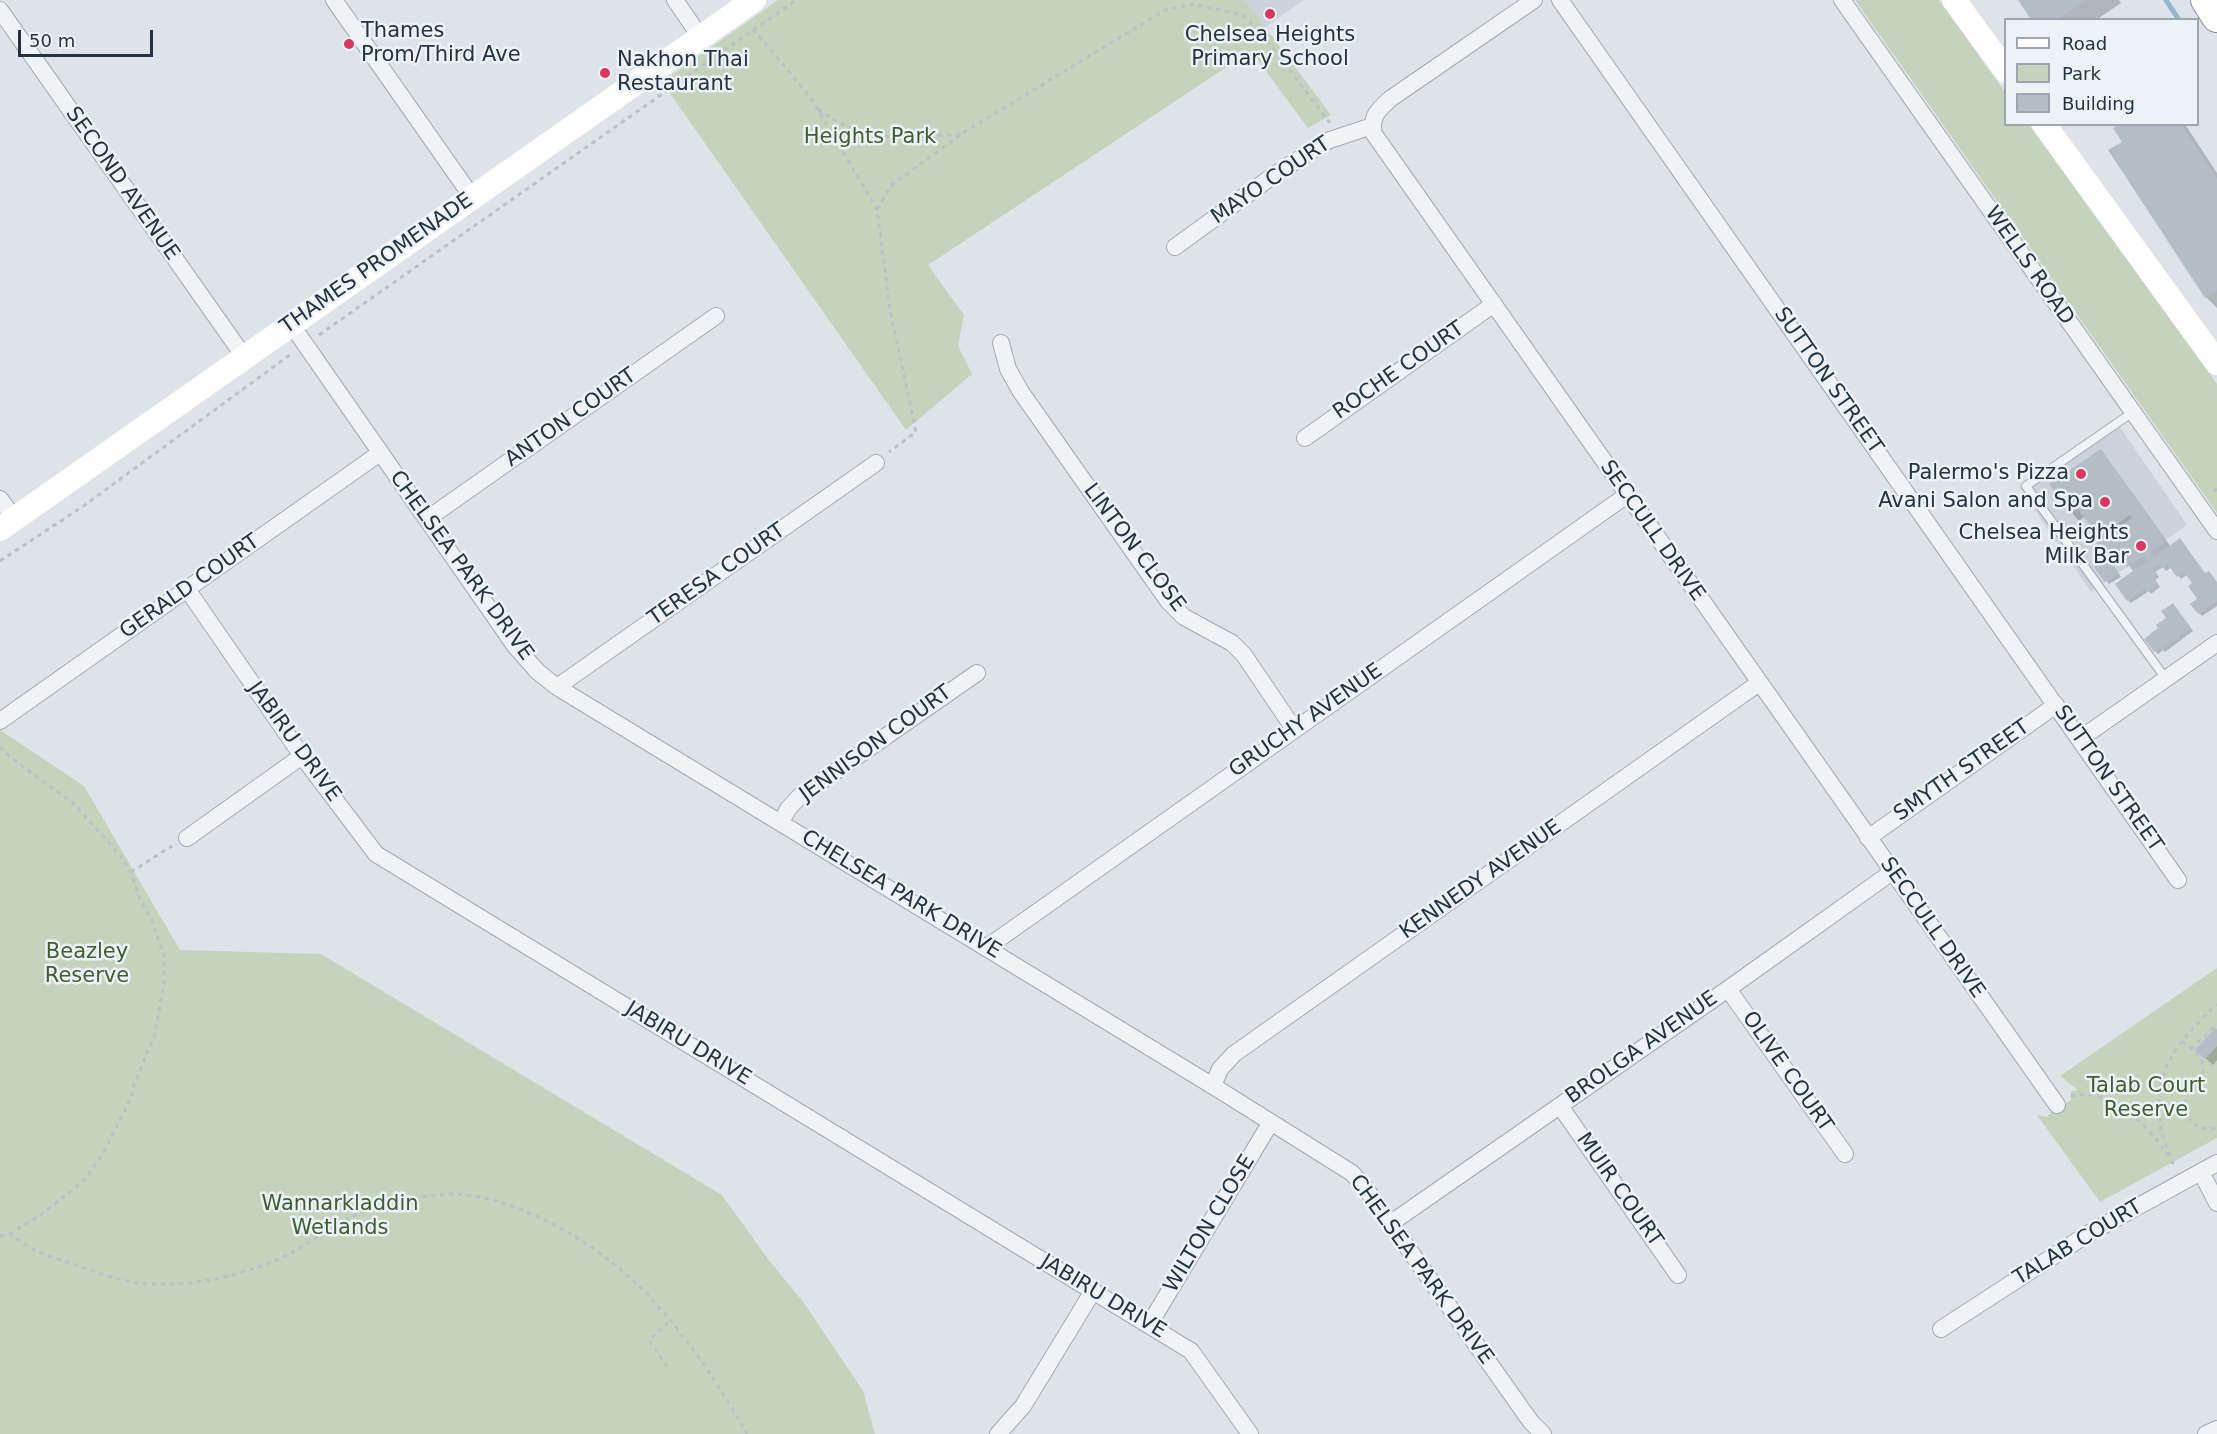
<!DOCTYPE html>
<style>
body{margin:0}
#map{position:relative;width:2217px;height:1434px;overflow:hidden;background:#dde3e9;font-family:"DejaVu Sans",sans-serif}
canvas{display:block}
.legend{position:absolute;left:2004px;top:18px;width:195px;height:108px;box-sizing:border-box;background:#edf2f6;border:2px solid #9da5ae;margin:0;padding:8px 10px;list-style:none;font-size:18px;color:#253241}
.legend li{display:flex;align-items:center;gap:12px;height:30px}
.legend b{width:30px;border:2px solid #9da5ae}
.scale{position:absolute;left:18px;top:30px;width:135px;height:27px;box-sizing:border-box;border:3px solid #253241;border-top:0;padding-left:8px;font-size:18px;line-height:21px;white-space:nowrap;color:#253241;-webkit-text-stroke:4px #edf2f6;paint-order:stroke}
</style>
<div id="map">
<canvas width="2217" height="1434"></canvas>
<ul class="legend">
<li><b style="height:8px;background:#fff"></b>Road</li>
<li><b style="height:16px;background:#c5d3bd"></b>Park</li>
<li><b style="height:16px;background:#b4bdc6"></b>Building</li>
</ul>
<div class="scale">50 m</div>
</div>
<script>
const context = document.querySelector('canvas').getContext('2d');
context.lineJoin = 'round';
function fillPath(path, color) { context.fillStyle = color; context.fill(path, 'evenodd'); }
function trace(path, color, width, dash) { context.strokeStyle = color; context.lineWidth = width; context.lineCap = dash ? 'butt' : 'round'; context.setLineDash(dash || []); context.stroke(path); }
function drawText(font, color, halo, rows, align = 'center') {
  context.font = font + ' "DejaVu Sans",sans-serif'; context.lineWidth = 5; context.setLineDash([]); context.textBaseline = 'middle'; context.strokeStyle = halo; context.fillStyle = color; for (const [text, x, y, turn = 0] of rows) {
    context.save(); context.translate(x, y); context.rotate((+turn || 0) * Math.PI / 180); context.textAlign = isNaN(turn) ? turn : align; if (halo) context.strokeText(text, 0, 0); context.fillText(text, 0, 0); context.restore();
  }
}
fillPath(new Path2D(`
 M1245,0H1304L1265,27Z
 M2120,427L2187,525L2091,592L2019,487Z`), '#cbd2db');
fillPath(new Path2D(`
 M778,0H1245L1331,115L1308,128L1251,51L928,265L964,315L958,346L972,374L906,430L662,82Z
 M1855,0H1939L2005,92L2006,124L2029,125L2217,384V513Z
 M0,730L84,786L180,950L321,954L722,1195L768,1259L804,1303L863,1391L875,1434H0Z
 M2217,968V1138L2100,1202L2037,1115L2047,1117L2055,1108L2071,1100V1091L2078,1090L2060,1076Z`), '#c5d3bd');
fillPath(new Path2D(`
 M2019,0H2119L2121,3L2096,20H2032Z
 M2122,124H2185L2217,173V308L2206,297Z
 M2115,469L2171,547L2217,583V606L2202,616L2199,613V599L2194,584L2187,575L2181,579L2172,567L2166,571L2163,567L2155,572L2159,577L2155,580L2160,587L2151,594L2149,591L2131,603L2128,600L2134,572L2123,558L2113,565L2121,577L2109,584L2096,567L2106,560L2100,542L2088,527L2091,525L2085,516L2079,521L2072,513L2051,484Z
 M2176,608L2193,631L2165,652L2163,650L2158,654L2155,651L2160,628Z
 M2217,1032V1060L2213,1065L2197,1050Z`), '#0003');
trace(new Path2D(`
 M2166,0L2179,20`), '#94b6cc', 5);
fillPath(new Path2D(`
 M2018,0H2087L2057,20H2031Z
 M2119,124H2181L2217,179V290L2205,298L2108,150L2122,142L2113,128Z
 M2101,449L2166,541L2150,552L2154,557L2180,538L2205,573L2209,571L2217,582V601L2198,614L2190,604L2197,599L2188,586L2192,583L2184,572L2177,577L2168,565L2162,568L2159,565L2153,568L2157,574L2153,576L2158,584L2147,592L2145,589L2127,601L2115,584L2148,560L2144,556L2127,567L2116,551L2108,557L2119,573L2105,582L2094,567L2103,560L2093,546L2132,518L2130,515L2095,539L2086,527L2089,524L2078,509L2070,514L2049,484Z
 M2173,603L2191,628L2161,650L2160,647L2154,652L2144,639L2158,628L2156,625L2166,618L2161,611Z
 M2215,1028L2217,1029V1046L2205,1059L2195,1050Z`), '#b4bdc6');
const lane = new Path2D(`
 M2133,412L2026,486L2166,679`);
const street = new Path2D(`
 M334,0L472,197
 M675,0L701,38
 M1534,0L1390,99C1378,110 1370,117 1374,134L2057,1105
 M1560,0L2178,880
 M1842,0L2217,531
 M0,10L245,358
 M1175,247L1274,175L1327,141L1372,126
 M291,324L515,646L538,672L557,687L1213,1086L1352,1173L1366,1189L1531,1422L1543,1434
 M1001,343L1008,369L1021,392L1168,601L1184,617L1232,643L1244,655L1294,729
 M1305,438L1494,304
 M0,499L15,519
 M427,519L716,316
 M187,589L302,756L376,854L1191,1351L1250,1434
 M557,687L876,463
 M0,721L380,453
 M2080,739L2217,643
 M781,822L788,809L800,796L977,673
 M187,838L302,756
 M1868,838L2056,705
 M986,948L1627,495
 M1728,989L1845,1154
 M1213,1086L1220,1069L1234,1054L1759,683
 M1560,1106L1678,1275
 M2201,1172L2217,1203
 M1391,1223L1728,989L1892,872
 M1149,1325L1271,1122
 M1941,1329L2086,1235L2217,1163
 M998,1434L1023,1406L1093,1291
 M2206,1434L2217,1429`);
const highway = new Path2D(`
 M2206,0L2217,17`);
trace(lane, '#a2aab3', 10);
trace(street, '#a2aab3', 18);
trace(highway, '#8392a0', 32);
trace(new Path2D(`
 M753,29L811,98L877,209L890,310L916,432L889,452
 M818,109C826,114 833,120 842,124C879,142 922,137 961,134
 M877,209L892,185L963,133L1165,10L1194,4L1242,15L1260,31L1330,123
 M319,335L796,0
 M2213,491L2217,489
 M0,561L82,507L291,354
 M0,747L10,757L74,804L119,854L131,872L139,897L153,923L164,956V983L155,1034L133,1087L131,1098L104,1152L84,1180L45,1212L10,1234
 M131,872L172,846
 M2182,1041C2191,1049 2204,1057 2203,1071C2203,1080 2195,1083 2190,1090C2183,1100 2184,1117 2194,1124C2201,1129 2209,1130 2217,1128
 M2191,1049L2217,1024
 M2071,1096C2112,1085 2158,1135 2175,1167
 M2170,1156C2166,1145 2161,1132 2160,1120C2153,1066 2182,1039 2217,1004
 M0,1236L9,1234C18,1239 27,1246 36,1251C47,1256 59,1259 70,1263C92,1270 117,1281 140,1283C185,1288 236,1277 277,1260C309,1246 336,1220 369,1210C393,1202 434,1193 458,1194C486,1196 511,1205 536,1216C636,1261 694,1342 747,1434
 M667,1367L649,1340L670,1321`), '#bbc1c7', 3, [4.5, 4.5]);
trace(lane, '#f0f3f6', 8);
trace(street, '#f0f3f6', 16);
trace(new Path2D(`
 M1954,0L2006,71
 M2044,124L2217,363
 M0,529L754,0`), '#fff', 24);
trace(highway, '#fff', 30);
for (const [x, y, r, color] of [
 [1270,14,6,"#da3660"],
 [349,44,6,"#da3660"],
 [605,73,6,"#da3660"],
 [2081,474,6,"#da3660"],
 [2105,502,6,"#da3660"],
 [2141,546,6,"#da3660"]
]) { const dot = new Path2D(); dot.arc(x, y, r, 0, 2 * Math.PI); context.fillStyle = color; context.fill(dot); trace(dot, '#edf2f6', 2); }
drawText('21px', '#253241', '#edf2f6', [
 ["Thames",361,32,"left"],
 ["Prom/Third Ave",361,56,"left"],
 ["Chelsea Heights",1270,36,"center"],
 ["Primary School",1270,60,"center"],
 ["Nakhon Thai",617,61,"left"],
 ["Restaurant",617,85,"left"],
 ["Palermo's Pizza",2069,474],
 ["Avani Salon and Spa",2093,502],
 ["Chelsea Heights",2129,534],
 ["Milk Bar",2129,558]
], 'right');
drawText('21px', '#3e5e31', '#edf2f6', [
 ["Heights Park",870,138],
 ["Beazley",87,953],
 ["Reserve",87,977],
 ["Talab Court",2146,1087],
 ["Reserve",2146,1111],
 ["Wannarkladdin",340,1205],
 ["Wetlands",340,1229]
]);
drawText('21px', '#253241', '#edf2f6', [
 ["MAYO COURT",1271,181,-34],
 ["SECOND AVENUE",122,184,55],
 ["THAMES PROMENADE",377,264,-35],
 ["WELLS ROAD",2029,266,55],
 ["ROCHE COURT",1399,371,-35],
 ["SUTTON STREET",1828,381,55],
 ["ANTON COURT",571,418,-35],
 ["SECCULL DRIVE",1652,531,55],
 ["LINTON CLOSE",1134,548,53],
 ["CHELSEA PARK DRIVE",461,566,54],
 ["TERESA COURT",717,575,-35],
 ["GERALD COURT",190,587,-35],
 ["GRUCHY AVENUE",1306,721,-35],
 ["JABIRU DRIVE",294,742,54],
 ["JENNISON COURT",876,744,-36],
 ["SMYTH STREET",1962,771,-35],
 ["SUTTON STREET",2108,779,55],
 ["KENNEDY AVENUE",1481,880,-35],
 ["CHELSEA PARK DRIVE",901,895,31],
 ["SECCULL DRIVE",1932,928,55],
 ["JABIRU DRIVE",688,1044,31],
 ["BROLGA AVENUE",1642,1048,-35],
 ["OLIVE COURT",1787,1072,55],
 ["MUIR COURT",1619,1190,55],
 ["WILTON CLOSE",1210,1224,-59],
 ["TALAB COURT",2078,1243,-31],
 ["CHELSEA PARK DRIVE",1421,1270,54],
 ["JABIRU DRIVE",1103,1297,31]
]);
</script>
